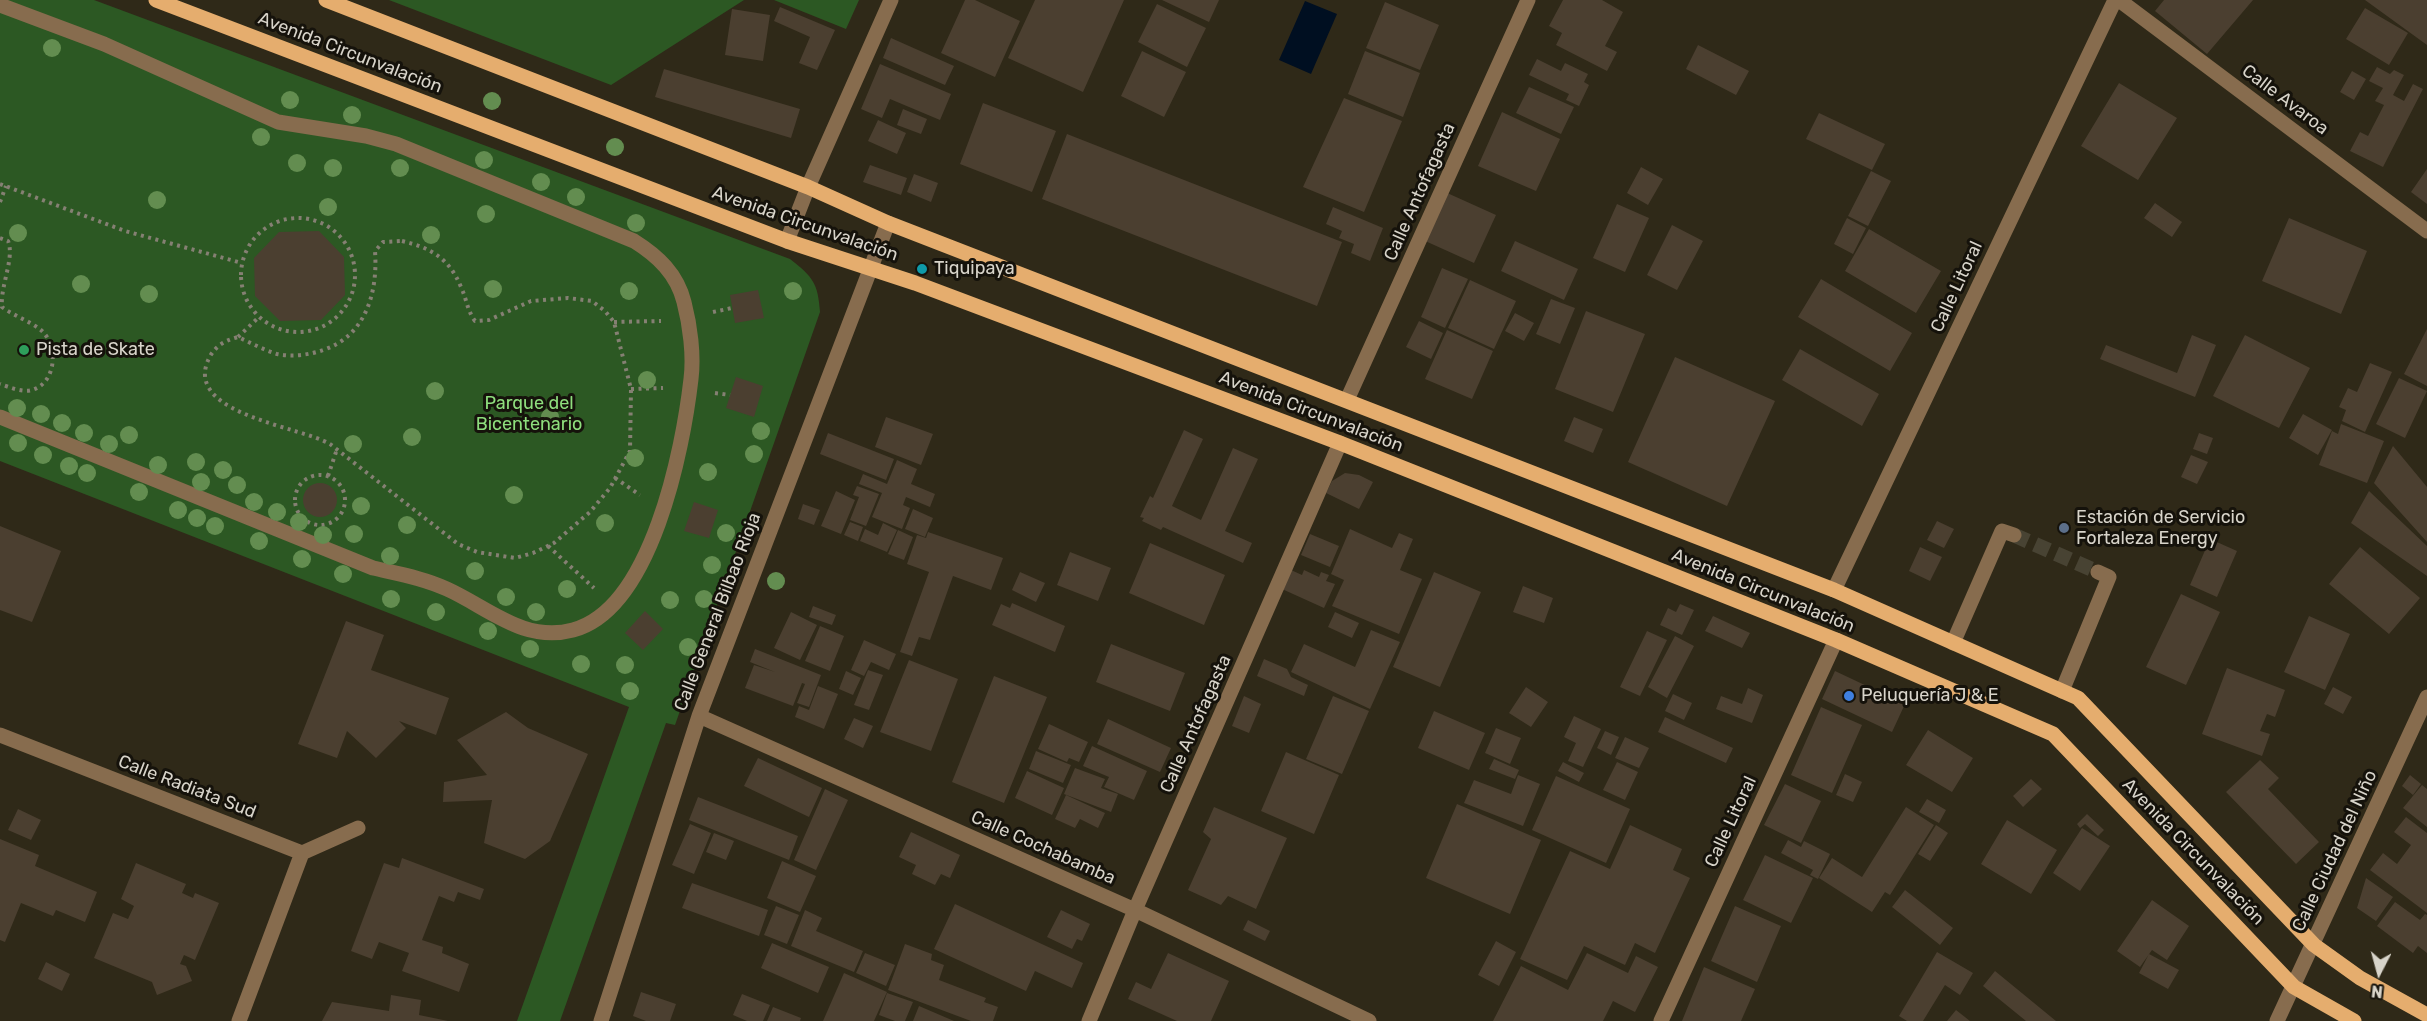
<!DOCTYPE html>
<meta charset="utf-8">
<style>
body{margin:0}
#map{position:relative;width:2427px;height:1021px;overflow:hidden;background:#2f2918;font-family:Rubik,sans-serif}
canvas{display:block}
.north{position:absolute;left:2349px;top:943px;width:60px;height:60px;-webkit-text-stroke:4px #15120b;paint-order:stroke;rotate:186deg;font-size:16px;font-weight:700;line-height:24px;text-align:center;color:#d8d4ca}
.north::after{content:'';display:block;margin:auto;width:21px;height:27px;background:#d8d4ca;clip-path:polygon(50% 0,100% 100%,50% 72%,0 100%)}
</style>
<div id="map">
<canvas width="2427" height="1021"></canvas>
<div class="north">N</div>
</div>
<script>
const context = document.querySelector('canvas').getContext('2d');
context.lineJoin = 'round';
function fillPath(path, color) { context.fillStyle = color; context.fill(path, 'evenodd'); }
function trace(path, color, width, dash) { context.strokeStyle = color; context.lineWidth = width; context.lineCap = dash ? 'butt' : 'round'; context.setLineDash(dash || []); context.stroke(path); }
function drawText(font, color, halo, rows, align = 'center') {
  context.font = font + ' Rubik,sans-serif'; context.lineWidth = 6; context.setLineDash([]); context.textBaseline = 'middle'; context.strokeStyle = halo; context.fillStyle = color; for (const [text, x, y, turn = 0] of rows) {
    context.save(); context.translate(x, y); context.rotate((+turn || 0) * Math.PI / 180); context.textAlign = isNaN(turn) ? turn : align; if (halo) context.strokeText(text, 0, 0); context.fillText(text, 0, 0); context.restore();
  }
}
fillPath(new Path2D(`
 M0,0H94L790,259C813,277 818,283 820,312L675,725L666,723L560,1021H517L629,707L0,461Z
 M389,0H744L611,85Z
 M774,0H859L846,29Z`), '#2c5823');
fillPath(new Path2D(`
 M1305,1L1337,14L1311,74L1279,60Z`), '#000f21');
fillPath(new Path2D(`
 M965,0H975L1020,21L995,77L941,53Z
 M1035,0H1124L1083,92L1008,58Z
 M1162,0H1219L1209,22Z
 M1563,0H1602L1623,12L1605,46L1617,52L1607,71L1556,45L1562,33L1549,26Z
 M2164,0H2253L2207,54L2155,11Z
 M2365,0H2427V45Z
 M1385,2L1439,25L1420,70L1366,48Z
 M1157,4L1206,28L1187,67L1138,42Z
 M780,7L835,30L817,70L799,63L810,37L774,21Z
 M2365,8L2408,33L2389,65L2346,39Z
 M732,9L770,15L763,61L725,55Z
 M891,38L954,66L945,85L883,58Z
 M1698,45L1749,71L1736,95L1686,69Z
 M1142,51L1186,72L1164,117L1121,96Z
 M1365,51L1420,73L1403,117L1348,94Z
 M1537,59L1561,71L1565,63L1588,74L1584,82L1589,85L1579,106L1566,100L1569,94L1529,75Z
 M880,64L951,94L940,120L890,99L882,118L861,109Z
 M2377,67L2390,74L2394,70L2404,75L2393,95L2404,101L2413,84L2423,89L2383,167L2350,151L2360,132L2368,136L2384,105L2375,101L2383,88L2369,81Z
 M664,69L800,109L791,138L655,97Z
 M2352,71L2366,79L2354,100L2340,92Z
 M2119,83L2177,118L2138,180L2081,146Z
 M1529,87L1574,107L1561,134L1516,113Z
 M1344,98L1402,121L1364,212L1303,187Z
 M983,103L1056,131L1032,192L960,164Z
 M903,109L927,119L921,134L897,125Z
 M1502,112L1560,139L1536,191L1478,166Z
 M1819,113L1885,144L1872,170L1806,139Z
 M878,120L906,133L897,154L868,141Z
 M1067,134L1342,242L1317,306L1042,199Z
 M870,165L907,178L901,195L863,182Z
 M1641,167L1663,179L1648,205L1627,193Z
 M2427,169V204L2411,192Z
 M1871,171L1891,181L1868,226L1848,216Z
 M914,174L938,183L931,202L907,192Z
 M1445,192L1496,215L1474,263L1423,240Z
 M2155,203L2182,222L2172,237L2144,218Z
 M1617,204L1649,218L1625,272L1593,258Z
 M1333,207L1383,228L1370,261L1351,253L1354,244L1339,238L1342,231L1326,224Z
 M1847,218L1866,228L1853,254L1834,244Z
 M2289,218L2367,251L2341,314L2262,281Z
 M1672,225L1703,241L1677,290L1647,275Z
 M1869,229L1941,271L1916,313L1845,271Z
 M319,231L344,257L345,295L321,320L280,321L255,296L254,258L279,232Z
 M1515,241L1578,269L1564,300L1501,271Z
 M919,263L928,266L925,275L915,271Z
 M1442,268L1468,279L1445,328L1421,317Z
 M1821,279L1912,333L1890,371L1798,317Z
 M1470,280L1516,301L1494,349L1448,328Z
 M758,290L764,318L735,323L730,295Z
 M1551,299L1575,308L1560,344L1536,334Z
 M1586,311L1645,334L1613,412L1555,389Z
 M1515,313L1534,323L1524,341L1505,331Z
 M1419,321L1443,333L1431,359L1406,347Z
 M2427,329V386L2404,374Z
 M1447,330L1493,351L1472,399L1425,379Z
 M2192,335L2216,345L2195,397L2100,359L2106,345L2177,373Z
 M2245,335L2310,368L2279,428L2213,396Z
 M1800,349L1879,394L1862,426L1782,380Z
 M1675,357L1775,401L1727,506L1628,462Z
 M2370,363L2392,372L2365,432L2342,421L2346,410L2339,407L2348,388L2357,392Z
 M736,377L763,386L754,417L726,408Z
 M2399,378L2427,391L2405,438L2376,424Z
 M2303,414L2332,430L2318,455L2289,438Z
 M886,417L933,434L921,465L875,447Z
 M1574,417L1603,429L1593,453L1564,441Z
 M2341,424L2384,441L2367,483L2319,465L2332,431L2338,434Z
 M1184,430L1203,439L1172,506L1201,520L1233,448L1258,459L1225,531L1252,543L1243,563L1163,527L1161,530L1142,521L1144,518L1140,517L1150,496L1153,498Z
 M828,433L894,459L886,480L820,454Z
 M2199,433L2213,438L2207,454L2193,449Z
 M2393,446L2427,487V542L2374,483Z
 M2191,455L2208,462L2197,484L2181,477Z
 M897,460L917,469L911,484L935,494L930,507L906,497L903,505L910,508L902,529L872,517L882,493L859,484L863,474L887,484Z
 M1345,473L1359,475L1373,482L1359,509L1326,493L1332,481Z
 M303 500a17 17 0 1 1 34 0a17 17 0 1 1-34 0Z
 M857,486L879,494L866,526L850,520L859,497L853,495Z
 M836,491L855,500L841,534L821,526Z
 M2369,491L2427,546V576L2351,523Z
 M694,502L718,510L709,538L684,531Z
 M803,504L820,510L814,525L798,519Z
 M913,509L933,518L925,537L905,529Z
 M1937,521L1954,529L1944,548L1927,540Z
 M850,522L863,527L858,541L844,535Z
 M883,523L897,530L887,552L860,541L865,529L878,535Z
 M0,526L61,551L32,622L0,610Z
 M1350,529L1392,548L1399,533L1413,539L1400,570L1422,579L1399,634L1332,606L1344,580L1331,574Z
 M898,530L913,537L904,560L888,554Z
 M928,532L1003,558L991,590L953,576L930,640L919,637L912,656L900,652L929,572L907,564L917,535L926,538Z
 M1310,534L1339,546L1330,567L1301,555Z
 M2210,539L2237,551L2217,597L2190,585Z
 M1150,543L1225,575L1204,625L1129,593Z
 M1920,547L1942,557L1930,581L1909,571Z
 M2360,547L2420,598L2389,634L2329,584Z
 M1070,552L1111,568L1098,601L1057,585Z
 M1291,570L1302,575L1304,570L1319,577L1321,572L1329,575L1326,581L1335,584L1324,608L1282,589Z
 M1020,572L1045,583L1036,602L1012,590Z
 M1434,572L1481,592L1440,687L1393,667Z
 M1523,586L1553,598L1544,623L1513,612Z
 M2181,594L2220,612L2186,685L2146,667Z
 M1012,603L1065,626L1055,652L992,625L1001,604L1010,608Z
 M1680,604L1694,610L1682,635L1660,625L1668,608L1676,612Z
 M813,606L836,615L832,625L809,617Z
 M645,611L663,629L643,650L625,633Z
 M791,612L817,625L800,660L774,648Z
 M1335,612L1359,623L1352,638L1328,627Z
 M1713,616L1750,633L1742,648L1705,631Z
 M2309,616L2350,634L2325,690L2284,672Z
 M346,621L384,635L371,670L449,698L436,735L399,721L406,728L376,758L347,731L337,758L298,744Z
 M820,626L844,636L830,671L805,661Z
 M1371,630L1400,642L1370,709L1291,672L1304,644L1355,667Z
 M1647,631L1667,640L1640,696L1620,687Z
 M1675,636L1694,646L1667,698L1648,687Z
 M864,640L896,654L889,670L871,662L864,676L851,670Z
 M1111,644L1185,673L1170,711L1096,682Z
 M755,649L821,675L809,707L797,703L805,684L802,683L793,706L745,688L754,665L775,672L750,662Z
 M1264,659L1287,669L1291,677L1308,685L1304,696L1257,676Z
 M909,660L958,679L931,751L880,732Z
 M2227,668L2285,690L2275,717L2267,714L2260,731L2270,734L2262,756L2202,734Z
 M868,670L883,675L869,710L854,705Z
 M846,671L861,678L853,695L839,689Z
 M1835,671L1905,704L1892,732L1822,699Z
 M994,676L1047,697L1004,803L952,782Z
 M818,686L838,694L824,729L795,717L799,706L809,710Z
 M1526,687L1548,702L1531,727L1509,713Z
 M2333,687L2352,697L2343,714L2324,704Z
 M1748,688L1763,695L1752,723L1716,709L1721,696L1742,704Z
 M1673,694L1692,703L1684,720L1665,711Z
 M1244,696L1261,704L1249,733L1232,726Z
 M1333,696L1369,711L1342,774L1306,759Z
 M1821,707L1862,725L1832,793L1791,775Z
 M1434,711L1485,733L1469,770L1418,748Z
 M506,712L528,728L588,754L550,841L525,859L484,843L492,800L443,802L444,782L487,775L457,740Z
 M1574,716L1601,729L1583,767L1568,761L1576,743L1564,737Z
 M1665,717L1733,748L1726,763L1658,732Z
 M854,718L873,726L863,748L844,739Z
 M1108,719L1171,748L1160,772L1097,744Z
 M1049,724L1088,742L1079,762L1069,758L1067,762L1038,749Z
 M1496,728L1521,738L1510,764L1485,753Z
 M1928,730L1973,758L1952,792L1906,765Z
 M1605,731L1619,737L1611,755L1597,748Z
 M1625,737L1649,748L1639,768L1615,758Z
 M1092,746L1147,771L1134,800L1104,787L1109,777L1083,766Z
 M1036,751L1071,765L1063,783L1029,769Z
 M1286,752L1339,775L1314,834L1261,811Z
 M758,758L822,788L809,817L744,786Z
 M1494,759L1519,770L1515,779L1489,769Z
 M2260,760L2279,778L2268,789L2319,842L2296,864L2226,792Z
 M1563,762L1584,773L1579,782L1558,771Z
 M1617,762L1638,772L1625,800L1603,790Z
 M1075,768L1105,779L1101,788L1118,794L1111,812L1064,794Z
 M1027,771L1064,788L1052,815L1015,798Z
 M1845,774L1862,782L1853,802L1836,795Z
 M1518,775L1540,784L1523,826L1464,803L1474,780L1511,794Z
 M2410,775L2421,784L2413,795L2402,786Z
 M1556,776L1630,809L1606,863L1532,830Z
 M2031,779L2042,789L2023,807L2013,796Z
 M1785,784L1821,801L1801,843L1764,825Z
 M2422,785L2427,789V827L2403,808Z
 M825,789L848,800L816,870L794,860Z
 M1066,795L1105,813L1098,828L1080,819L1075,828L1055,819Z
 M698,797L798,836L789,860L689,820Z
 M1927,799L1946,810L1939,823L1919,812Z
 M1457,804L1541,840L1510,914L1426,878Z
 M1214,807L1287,838L1256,909L1228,896L1221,905L1188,890L1211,839L1203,832Z
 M1906,807L1934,825L1890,895L1885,892L1872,912L1819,878L1832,858L1862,877Z
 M18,809L41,820L31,840L8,830Z
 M2087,814L2104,830L2098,836L2085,824L2080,828L2077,824Z
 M2406,817L2427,833V913L2370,870L2383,853L2397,864L2411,845L2394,832Z
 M2007,820L2057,850L2031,894L1981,864Z
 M690,824L711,833L694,874L672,865Z
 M1630,825L1682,849L1673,870L1690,878L1655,953L1635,943L1625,965L1584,946L1567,980L1520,959L1570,851L1610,869Z
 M1936,825L1948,833L1930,861L1918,854Z
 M2082,828L2110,846L2080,891L2053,873Z
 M911,832L960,855L950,878L941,874L935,885L912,874L916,865L899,857Z
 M714,833L734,841L726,860L706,852Z
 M0,839L39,855L35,866L97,892L85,922L56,910L53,916L21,903L5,942L0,940Z
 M1788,840L1801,847L1804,841L1830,854L1818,879L1810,875L1813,870L1781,853Z
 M1765,855L1813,878L1791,923L1743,900Z
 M402,858L484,889L480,900L458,892L454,902L439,896L422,940L443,947L442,953L469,964L459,992L402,971L409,953L379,942L372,959L351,951L384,863L399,868Z
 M782,861L816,876L800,912L767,898Z
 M136,863L186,884L182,893L193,898L195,893L219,903L195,960L184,955L180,964L186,966L192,981L157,995L152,982L94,958L113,913L128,919L134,906L121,899Z
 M2366,878L2393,897L2376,921L2357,908Z
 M692,883L768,910L759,936L682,908Z
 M1905,890L1953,928L1940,945L1892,907Z
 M2152,900L2189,926L2167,960L2152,950L2140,967L2117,951Z
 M2395,902L2420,920L2425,914L2427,915V953L2418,946L2413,953L2377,926Z
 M955,904L1083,963L1072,988L1035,971L1026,991L934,949Z
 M776,906L799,915L787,944L764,935Z
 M1735,906L1781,926L1757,982L1711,961Z
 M805,910L822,918L816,931L863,951L854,972L791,946Z
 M1061,910L1090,924L1082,941L1077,939L1072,949L1047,937Z
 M1248,920L1270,931L1265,941L1243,930Z
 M1496,941L1516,952L1499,986L1478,975Z
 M772,943L829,967L818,993L761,968Z
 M905,944L932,954L931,960L944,965L939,980L986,998L984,1002L998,1007L993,1021H971L888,990Z
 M1937,952L1973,973L1960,995L1945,985L1923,1021H1907L1899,1016Z
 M865,953L895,965L886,986L856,973Z
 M1168,953L1229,981L1211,1021H1177L1128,999L1136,982L1151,989Z
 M1587,953L1628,973L1636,956L1658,967L1635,1012L1613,1001L1603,1021H1493L1521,966L1568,990Z
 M2149,954L2179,970L2168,989L2139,973Z
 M46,962L70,974L62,991L38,979Z
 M1704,967L1755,989L1741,1021H1682Z
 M1995,971L2056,1021H2026L1983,986Z
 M844,973L887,992L874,1021H823Z
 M641,992L676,1004L670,1021H646L633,1016Z
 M887,993L913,1002L905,1021H895L879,1015Z
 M742,994L770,1005L763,1021H747L733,1015Z
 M391,995L421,1000L419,1015L448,1021H322L332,1002L389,1011Z
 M919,1006L954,1021H913Z
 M773,1007L801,1018L800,1021H767Z
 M1956,1010L1970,1021H1947Z`), '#4b3f30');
trace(new Path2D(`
 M2014,535L2098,572`), '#484333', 15, [15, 8]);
trace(new Path2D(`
 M0,184L125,231L242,263
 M0,202L6,186
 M241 275a57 57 0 1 1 114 0a57 57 0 1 1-114 0Z
 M0,238L8,241C15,258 0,286 2,307C14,316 32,322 42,331C59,347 56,383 32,390C23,393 9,387 0,384
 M402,241C431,248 449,258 461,287C467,300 467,310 475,321L489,320L531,301L568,298L592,301L605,311L614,322L631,389L630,451L610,488L590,512L554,543L533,553L515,558L477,552L458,544L330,444C301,427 193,415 206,366C211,349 222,341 238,337C251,343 264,350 277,354C292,357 309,355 323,350C366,336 378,292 375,251L383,242Z
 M713,312L732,308
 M614,322L661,321
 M238,337L259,317
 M631,389L663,388
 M715,393L730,395
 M295 500a25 25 0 1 1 50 0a25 25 0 1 1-50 0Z
 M328,476L337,449
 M615,478L640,495
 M548,546L594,588`), '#858073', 4, [3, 4.5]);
trace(new Path2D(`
 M2119,0L2427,231
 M0,5L104,44L278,122L366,136L396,144L634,241C658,256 677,274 684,302C690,325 694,355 691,379C683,449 652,609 573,630C524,643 489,608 447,589C423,578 399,574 373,568L0,417
 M787,241L808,187L891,0
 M1347,400L1528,0
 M1834,590L2115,0
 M1953,643L2002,531L2014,535
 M2062,691L2109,577L2098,572
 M699,716L1135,910L1369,1021
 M0,735L302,853L358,828
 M239,1021L302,853
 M601,1021L699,716L888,223
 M1089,1021L1135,910L1340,443
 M1661,1021L1836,640
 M2277,1021L2427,697`), '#876c4e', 15);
trace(new Path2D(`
 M156,0L787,241L915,283L1340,443L1836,640L2053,734L2294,987L2354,1021
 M326,0L808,187L888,223L1834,590L2078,698L2314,945L2360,978L2427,1015`), '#e5ad6e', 15);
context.fillStyle = '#638d50';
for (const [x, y] of [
 [52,48],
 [290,100],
 [492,101],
 [352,115],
 [261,137],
 [615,147],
 [484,160],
 [297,163],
 [333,168],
 [400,168],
 [541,182],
 [576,197],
 [157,200],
 [328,207],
 [486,214],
 [636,223],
 [18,233],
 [431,235],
 [81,284],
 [493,289],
 [629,291],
 [793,291],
 [149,294],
 [647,380],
 [435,391],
 [17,408],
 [41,414],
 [550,417],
 [62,423],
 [761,431],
 [84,433],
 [129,435],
 [412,437],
 [18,443],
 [109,444],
 [353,444],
 [754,454],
 [43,455],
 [635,458],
 [196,462],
 [158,465],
 [69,466],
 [223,470],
 [708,472],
 [87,473],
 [201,482],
 [237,485],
 [139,492],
 [514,495],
 [254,502],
 [361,506],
 [178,510],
 [277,512],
 [197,518],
 [299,522],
 [605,523],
 [407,525],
 [215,526],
 [726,533],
 [354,534],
 [323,535],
 [259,541],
 [390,556],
 [302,559],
 [712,565],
 [475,571],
 [343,574],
 [776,581],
 [567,589],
 [506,597],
 [391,599],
 [704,599],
 [670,600],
 [436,612],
 [536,612],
 [488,631],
 [688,647],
 [530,649],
 [581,664],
 [625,665],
 [630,691]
]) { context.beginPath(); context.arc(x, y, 9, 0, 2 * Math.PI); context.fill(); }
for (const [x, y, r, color] of [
 [922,269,6,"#0f9aa8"],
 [24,350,6,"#2e9e5b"],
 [2064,528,6,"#5c6f8a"],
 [1849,696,6,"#3f7fe0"]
]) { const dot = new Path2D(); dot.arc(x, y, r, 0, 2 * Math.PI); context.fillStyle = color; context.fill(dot); trace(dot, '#15120b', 2); }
drawText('18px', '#d8d4ca', '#15120b', [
 ["Avenida Circunvalación",350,53,21],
 ["Calle Avaroa",2285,100,37],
 ["Calle Antofagasta",1420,192,-66],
 ["Avenida Circunvalación",805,224,19],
 ["Calle Litoral",1957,287,-65],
 ["Avenida Circunvalación",1311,412,21],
 ["Avenida Circunvalación",1763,591,22],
 ["Calle General Bilbao Rioja",718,612,-69],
 ["Calle Antofagasta",1196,724,-66],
 ["Calle Radiata Sud",187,787,21],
 ["Calle Litoral",1731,822,-65],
 ["Calle Cochabamba",1043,848,24],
 ["Calle Ciudad del Niño",2335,851,-65],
 ["Avenida Circunvalación",2193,852,46]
]);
drawText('18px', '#d8d4ca', '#15120b', [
 ["Tiquipaya",934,269],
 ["Pista de Skate",36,350],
 ["Estación de Servicio",2076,518],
 ["Fortaleza Energy",2076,539],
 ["Peluquería J & E",1861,696]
], 'left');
drawText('18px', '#8ede7d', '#15120b', [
 ["Parque del",529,404],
 ["Bicentenario",529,425]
]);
</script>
